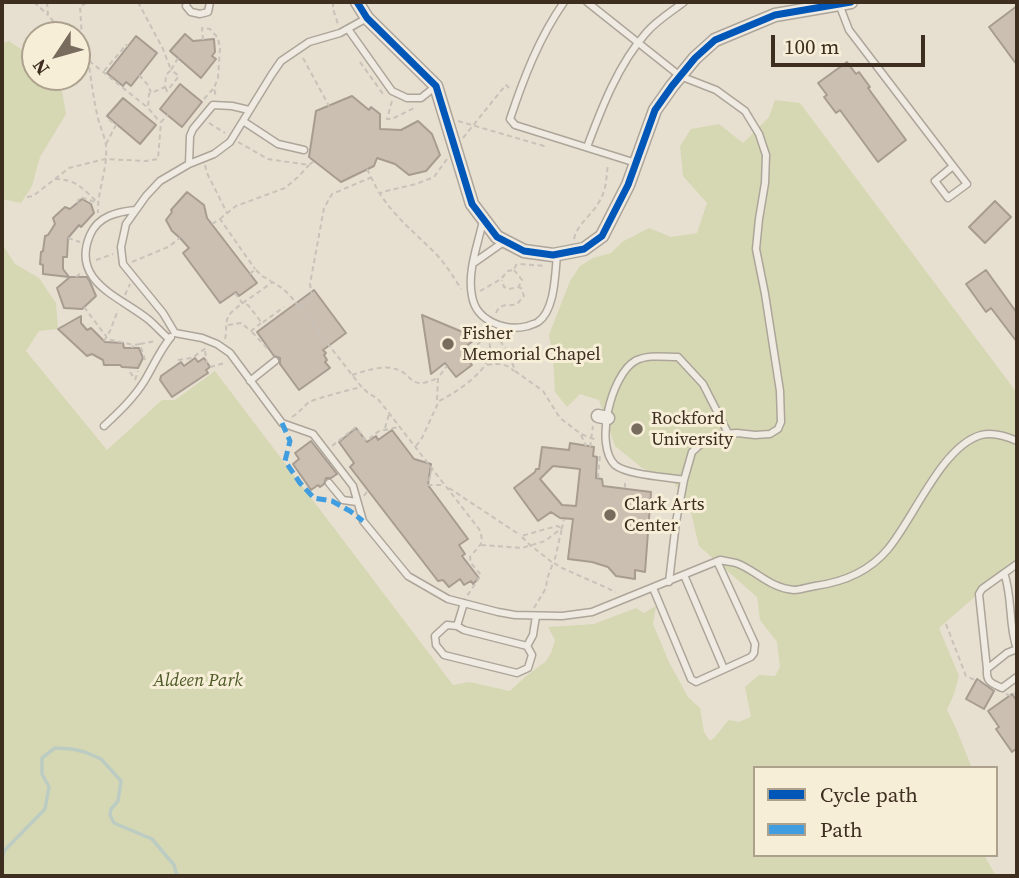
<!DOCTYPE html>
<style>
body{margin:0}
#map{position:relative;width:1019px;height:878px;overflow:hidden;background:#e7e0d1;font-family:"Source Serif 4",serif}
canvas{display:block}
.frame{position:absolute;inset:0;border:4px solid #3d2e20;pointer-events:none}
.legend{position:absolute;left:753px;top:766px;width:245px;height:91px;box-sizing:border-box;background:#f7eed8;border:2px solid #ada18e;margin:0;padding:9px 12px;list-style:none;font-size:21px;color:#3d2e20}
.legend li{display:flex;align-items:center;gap:14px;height:35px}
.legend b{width:35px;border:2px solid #ada18e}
.north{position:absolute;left:21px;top:21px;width:70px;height:70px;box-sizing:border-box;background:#f7eed8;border:2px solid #ada18e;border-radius:50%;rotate:234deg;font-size:19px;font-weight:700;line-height:28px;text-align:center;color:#3d2e20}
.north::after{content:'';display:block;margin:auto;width:24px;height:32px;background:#786c5e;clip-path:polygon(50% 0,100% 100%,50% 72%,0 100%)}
.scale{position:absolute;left:771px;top:35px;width:154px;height:32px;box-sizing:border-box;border:4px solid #3d2e20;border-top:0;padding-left:9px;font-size:21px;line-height:24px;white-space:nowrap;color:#3d2e20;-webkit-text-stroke:5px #f7eed8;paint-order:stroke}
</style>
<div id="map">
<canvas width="1019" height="878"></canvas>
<div class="frame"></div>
<ul class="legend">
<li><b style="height:9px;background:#0057b8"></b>Cycle path</li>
<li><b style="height:9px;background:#3f9de0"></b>Path</li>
</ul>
<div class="north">N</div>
<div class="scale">100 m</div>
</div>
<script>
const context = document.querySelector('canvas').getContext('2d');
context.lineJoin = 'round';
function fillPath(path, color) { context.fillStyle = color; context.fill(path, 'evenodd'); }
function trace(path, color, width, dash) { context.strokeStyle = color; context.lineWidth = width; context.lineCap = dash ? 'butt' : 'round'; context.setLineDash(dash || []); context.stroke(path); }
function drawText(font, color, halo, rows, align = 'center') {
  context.font = font + ' "Source Serif 4",serif'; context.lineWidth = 6; context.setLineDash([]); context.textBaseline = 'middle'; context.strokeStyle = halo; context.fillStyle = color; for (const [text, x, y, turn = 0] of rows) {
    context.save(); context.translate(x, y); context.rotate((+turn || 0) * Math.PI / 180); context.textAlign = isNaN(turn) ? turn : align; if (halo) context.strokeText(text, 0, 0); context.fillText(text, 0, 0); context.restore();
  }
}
fillPath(new Path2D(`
 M9,41L25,52L35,45V77H45L44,83L62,91L66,114L40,157L32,186L21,203L2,199V43Z
 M775,100L800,103L1017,393V560L939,628L959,676L954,694L947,710L955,726L972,768H755V855H984L996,876H2V244L15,264L39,278L56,303L58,329L39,331L26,351L107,450L162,400H175L215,371L453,685L469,682L510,691L525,677L546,661L551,653L555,640L548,627L594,624L636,608L644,613L656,606L653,624L669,662L688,697L700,708L704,732L710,741C719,735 721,727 729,720L739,722L751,717L745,687L759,675L775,676L780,667L777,642L760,620L757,597L699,546L690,508L675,484L642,468L615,446L599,400L580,394L567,407L555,392L553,358L549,335L570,281L580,266L593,258L611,253L622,242L649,228L671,237L697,233L707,203L683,176L680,146L691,129L719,124L743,143L769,117Z`), '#d6d7b3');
trace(new Path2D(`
 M2,859L4,851L45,809L49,787L42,774V758L55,748L72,749L85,752L101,759L121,781L118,801L111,809L110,815L114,823L152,839L174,865L177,876`), '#bcccc2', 3.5);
const building = new Path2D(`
 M1017,6V65L989,27Z
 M185,34L193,41L214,39L215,52L212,56L216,59L201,78L170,51Z
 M136,36L157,53L131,86L126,82L123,86L107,73Z
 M847,62L856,74L859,72L870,87L868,88L906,140L878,162L840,110L836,113L824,97L827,95L818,83Z
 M180,84L202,102L182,127L160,109Z
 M352,96L369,110L371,107L380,114V129L401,130L418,121L432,134L440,155L426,171L409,175L395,164L377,158L374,166L341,182L309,157L316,111Z
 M123,98L156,125L140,144L107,116Z
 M187,192L204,205L207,218L257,283L239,296L236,292L220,303L183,253L189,248L180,238L172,231L166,220L172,212L171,210Z
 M82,199L91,204L94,213L81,227L79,225L68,238L67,257H63V269L69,277L43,274V265L40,264L41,252L43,251L45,236L48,235L55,224L53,218L65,207L70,209Z
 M995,201L1011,217L985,243L969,227Z
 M986,270L1017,313V342L991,308L986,312L966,284Z
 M70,277H87L90,282L96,296L82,309L64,308L57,288Z
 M314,290L346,333L323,350L326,353L324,355L327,360L325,362L330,368L299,390L280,364V358L274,356L257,332Z
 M422,315L477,338L461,350L472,365L456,377L445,363L431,374Z
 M81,316V323L87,330L91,328L105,342L123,343L124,348H139L143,358L138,368L122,367L120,365H104L103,360L92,354L87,356L58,329Z
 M195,358L198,362L204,358L210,367L206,370L208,373L172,397L160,380L161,376L181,362L184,366Z
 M356,428L367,442L376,436L378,440L392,430L414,459L431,464L428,485L468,539L459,545L465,554L462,556L479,578L473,584L471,581L464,585L460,579L449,587L443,580L438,581L350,467L354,463L339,442Z
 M311,441L337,474L331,478H326L324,484L320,487L318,485L311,490L293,464L299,459L295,453Z
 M570,443L594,447L593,456L597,457L596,478L602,479L603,486L651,492L645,572L635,570V579L616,576L608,567L592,562L568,559L573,519L560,518L551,512L538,521L514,488L535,472L536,469H539L542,447L569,450ZM553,466L580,469L576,506L562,505L540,479Z
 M977,679L994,691L984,709L966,699Z
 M1012,694L1017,701V748L1012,752L996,729L999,727L988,711Z`);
fillPath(building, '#cbbfb2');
trace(building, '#a89c90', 2);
const lane = new Path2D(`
 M187,2L186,6L191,12L200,14L208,12L210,2
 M564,2C539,38 524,77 510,119L515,125L636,163
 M587,2L680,76L716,90L745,111L759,134L766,155L765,183L759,219L756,249L765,294L780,391L781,422L778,429L770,434L755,435L737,433L723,434L702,443L692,452L684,480L676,522L669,582
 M839,4L849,30L953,166L967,184L948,198L935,181L953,166
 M367,18L340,33L309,42L281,61L272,74L230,142L214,154L189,164L160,181L146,196L126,224L121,247L123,264L163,313L175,333L202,338L217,344L230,353L282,423L313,434L353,486L363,521L408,576L448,599L498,612L515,615L562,616L592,612L720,560C725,561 731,562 736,563C756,570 769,588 794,590C800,590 808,587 815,586C844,582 869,572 888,549C914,518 942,446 981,435C993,432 1006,436 1017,441
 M348,29L392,91L407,98H421L436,86
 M243,121L278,144L304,150
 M587,147C602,107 618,65 646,33C656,21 671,12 684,2
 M189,164L190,136L193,129L213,105L232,106L249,110
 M135,210C117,212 98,216 90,235C70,282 121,297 149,320C156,326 162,333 169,339
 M483,221C478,244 467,272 472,296C476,321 505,332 528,326C530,325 537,323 538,322C555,310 555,275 557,255
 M475,262L505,241
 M250,381L275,361
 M104,426C119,412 134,398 145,380C154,365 160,350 171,337
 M684,480C667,477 627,475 615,465C594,445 611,375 635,361C648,354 664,357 678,357L703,384L728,433
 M329,483L343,500L357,502
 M1004,573C1013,597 1008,625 1017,649L1007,653L987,669C986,682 991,683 1002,688L1017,677
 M684,575L724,669
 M653,588L691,679L696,682L751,657L754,653L755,644L717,561
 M464,603L457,626L464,630L527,646L533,635L536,616
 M457,626L447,625L435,636L436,645L444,655L517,673L528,668L532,655L527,646
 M987,669L979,594L982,589L1017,564`);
const street = new Path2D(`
 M357,2L367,18L436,86L472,204L497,237L524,251L553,255L584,249L602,236L628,185L655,110L672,86L695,58L715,40L775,15L851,2
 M598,416L608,418`);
trace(lane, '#ada599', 9);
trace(street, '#ada599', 15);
trace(new Path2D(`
 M34,2L48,15
 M47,2L48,15L65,35
 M138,2L163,49L171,70L166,75L165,87L149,94L148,108L160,122
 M333,2V9L338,24
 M203,40L202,28L210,29L218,38L220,48L218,78L214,88L216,97
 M77,49L83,56L147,107
 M83,55L80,6L89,2
 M303,58L329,106
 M88,59C91,78 93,96 97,114C99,125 105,136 106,146C108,168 97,192 98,213
 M360,62L383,94
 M104,71L126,45L128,46
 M139,75L147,84L151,92
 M165,87L167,91L179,76L171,70L178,58
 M204,99L213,89
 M392,101L387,119H392L416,107
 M458,121L544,146L545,143
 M209,123L225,133
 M463,138L500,92L506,85L509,88
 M238,142L268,159L309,165L314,161
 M106,144L116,125L107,118
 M447,159L434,177L416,184L382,192L380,194C395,217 415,233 434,252C445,263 453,276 461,289
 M205,165L207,173L227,213
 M367,169L379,193
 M372,177L332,194L324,208L310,284L312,296L310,301L299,307L360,385L368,393L378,399L479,529C486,545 478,546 470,557L471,563L481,575L467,596
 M55,179C76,179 83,189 97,202
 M27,197L33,196L69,168L105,159L145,161L158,159L161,122L168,115
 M77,203L80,197L95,202
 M220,219L236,206L285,188L298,177L309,165
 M212,224L220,219L255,269
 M68,238L80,242
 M574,239C577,224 592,215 599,202C607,189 606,178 608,164
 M96,260L113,254
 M132,262L168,247L180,238
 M514,270L522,280L519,286
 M250,274L255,269L262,276L271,281
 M76,277L81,273
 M480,291L501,279L508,271L514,270L516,265L519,264L546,266
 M235,293L243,304L248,305L262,323L284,307
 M125,295L130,284
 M84,307L106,336L107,339L134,345L132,348
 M496,313C500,302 508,307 517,304L524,296L521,288L518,287L509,289L504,287L502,280
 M228,325L241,323L251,331L261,323
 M252,332L267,348
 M495,334L509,353L515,371L543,391L560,418L581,434L596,440
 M225,339C227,332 225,323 228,317C232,308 262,291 272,282C284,288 291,296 299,307
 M104,341L110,331L118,310
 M140,344L156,341
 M135,345L140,344L145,360
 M205,351L207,363
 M463,354L477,345L491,331
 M178,360L192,358L206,348
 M487,365C498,363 505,363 514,371
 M210,367L225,363
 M130,372L134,378
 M352,375C364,371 380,366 392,368C416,373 406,392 438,378
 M135,380L138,371
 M437,400L438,378L447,366
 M292,417C300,412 303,407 309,402C314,399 353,389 361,387
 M385,428L389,414
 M581,435L586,446
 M371,439L370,438L379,431L399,427
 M332,446L356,427L367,442
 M416,446L422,438L439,401C454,394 484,374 489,357C492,347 487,341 492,330
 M590,447L593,426
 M432,468L428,485H444
 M598,478L600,454
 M449,488L520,535
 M625,488V480
 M364,496L368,490
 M481,545L522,548L545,541L562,528L564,519
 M554,563L562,568L616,592
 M534,608L546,588L547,579L553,563L530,545L521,536L557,526L562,528L554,563
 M946,624L966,676L979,682
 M1006,694L1011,696L1017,692`), '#c8c2b9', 2, [5, 3.5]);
trace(lane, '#efebe3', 6);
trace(street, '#efebe3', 12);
trace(new Path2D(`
 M282,423L290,441L285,461L300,483L314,498L332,501L350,511L363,521`), '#3f9de0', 5, [10, 5]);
trace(new Path2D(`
 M357,2L367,18L436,86L472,204L497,237L524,251L553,255L584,249L602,236L628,185L655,110L672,86L695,58L715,40L775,15L851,2`), '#0057b8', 7);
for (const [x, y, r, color] of [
 [448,344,7,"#786c5e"],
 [637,429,7,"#786c5e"],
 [610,515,7,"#786c5e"]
]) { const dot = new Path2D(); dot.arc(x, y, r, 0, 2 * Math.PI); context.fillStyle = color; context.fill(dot); trace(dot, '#f7eed8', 2.5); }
drawText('18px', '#3d2e20', '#f7eed8', [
 ["Fisher",462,334],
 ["Memorial Chapel",462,355],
 ["Rockford",651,419],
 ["University",651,440],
 ["Clark Arts",624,505],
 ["Center",624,526]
], 'left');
drawText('italic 18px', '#4d5a26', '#f7eed8', [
 ["Aldeen Park",198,681]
]);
</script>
